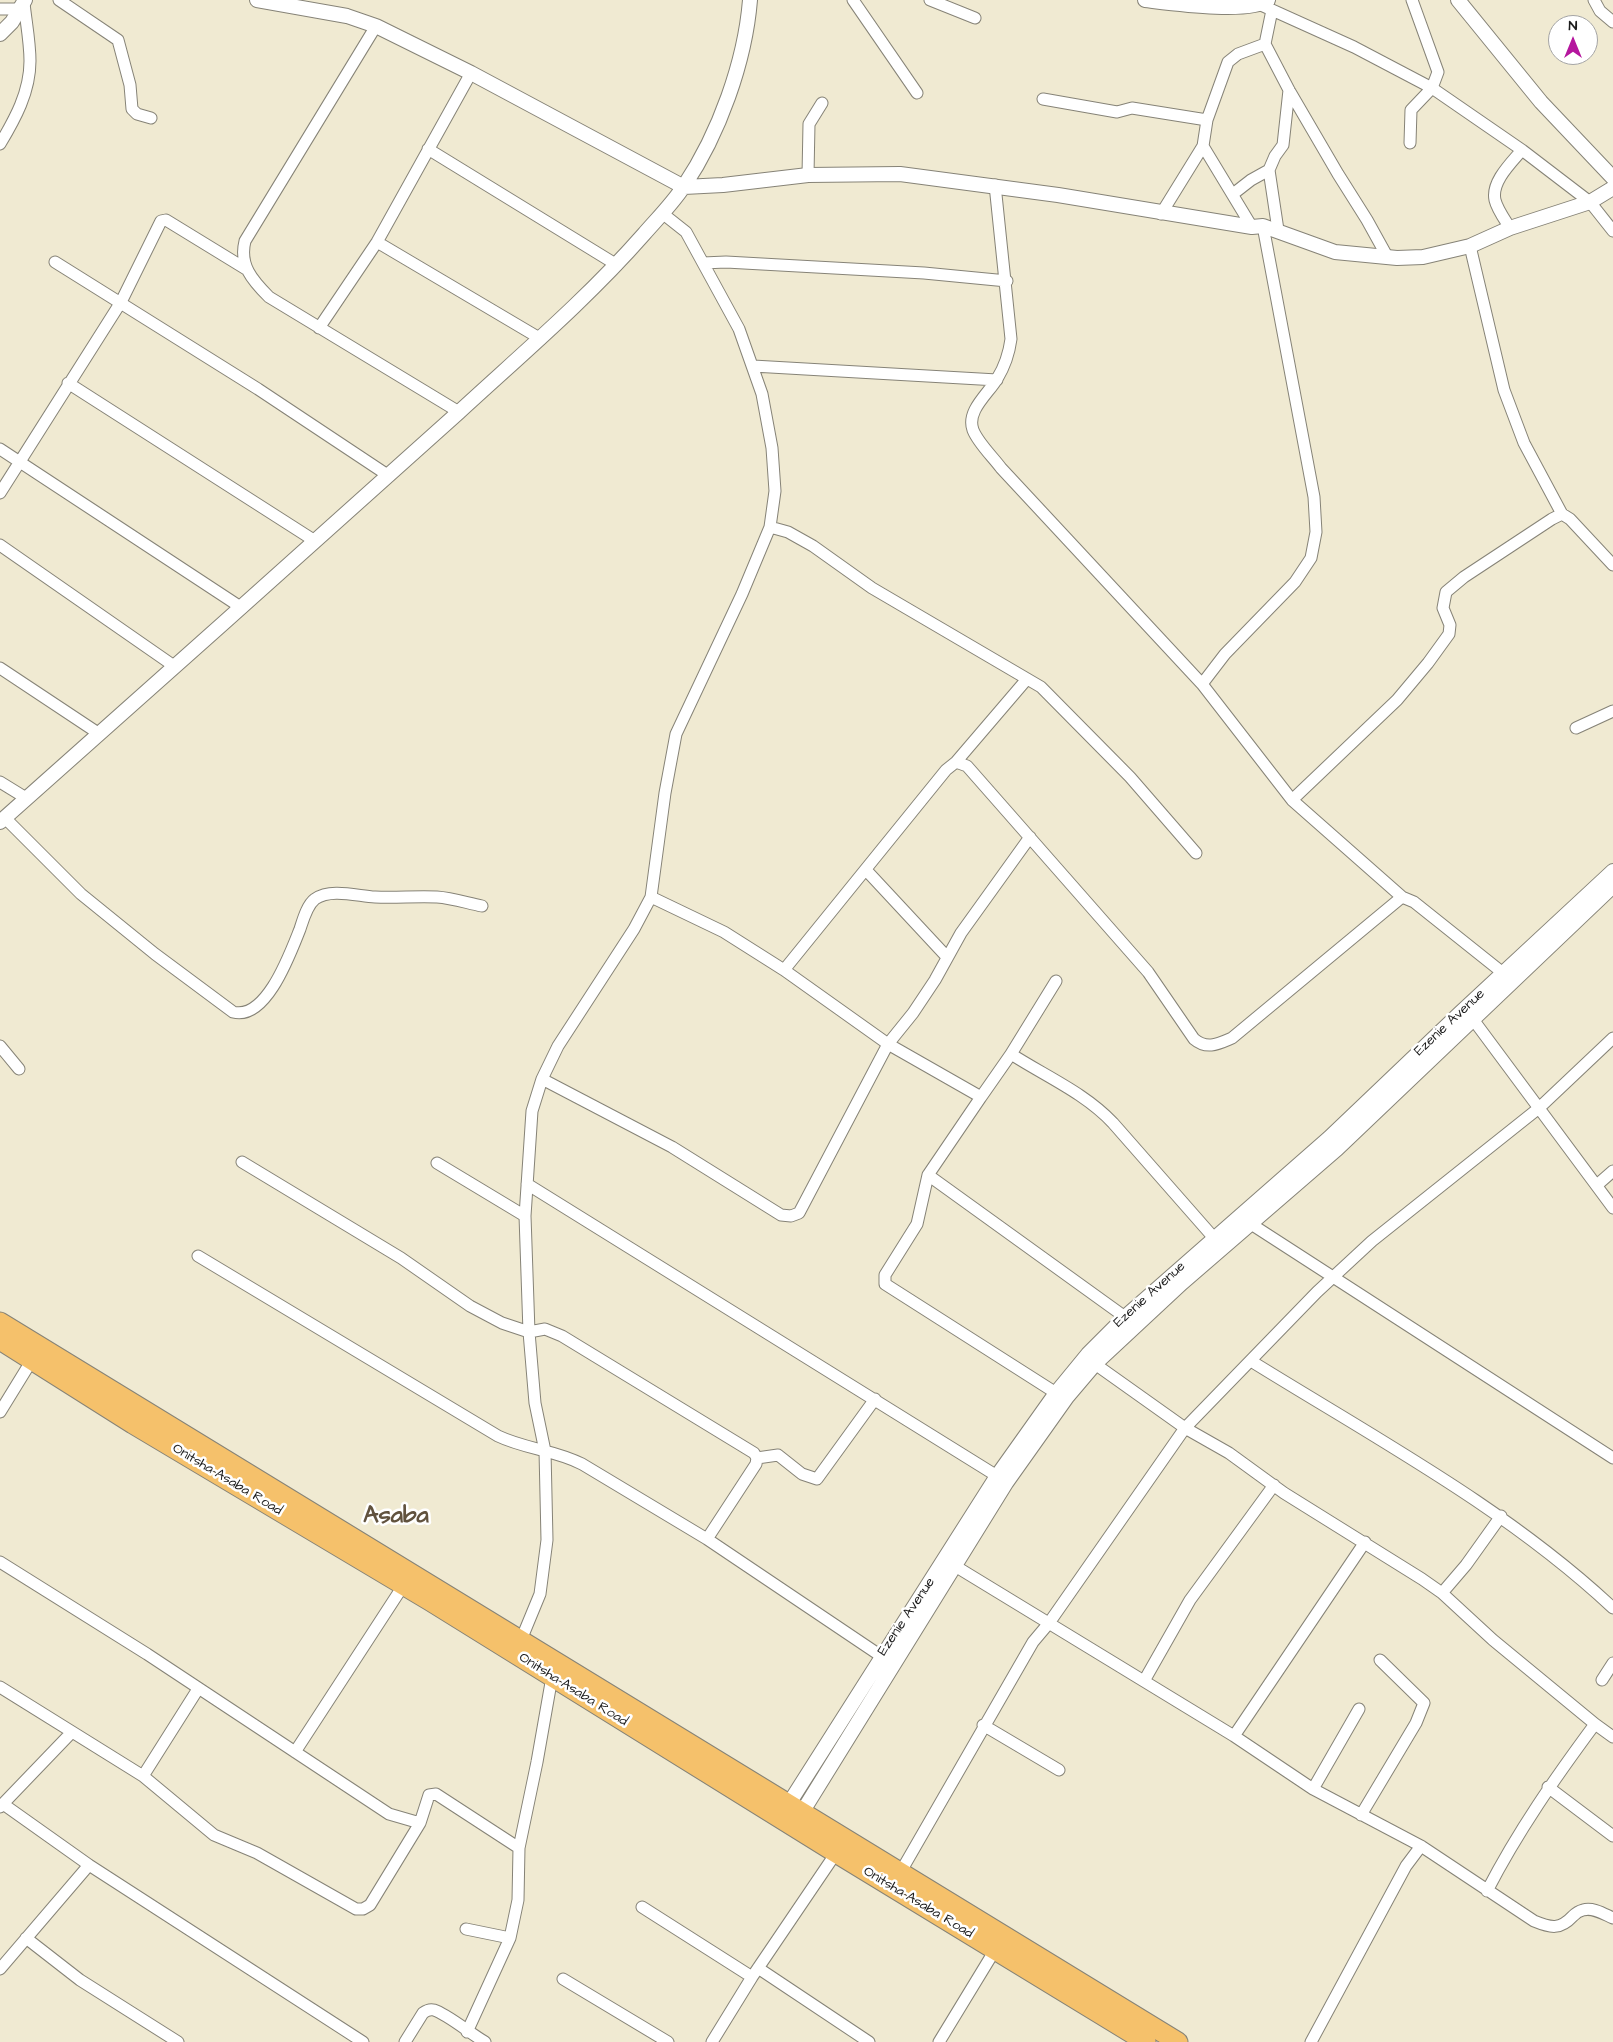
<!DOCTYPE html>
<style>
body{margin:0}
#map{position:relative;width:1613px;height:2042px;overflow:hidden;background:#f0ead2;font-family:"Architects Daughter",sans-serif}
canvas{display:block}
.north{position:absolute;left:1548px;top:15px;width:50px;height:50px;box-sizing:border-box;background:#fff;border:1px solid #a4a4a4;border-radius:50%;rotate:0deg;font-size:14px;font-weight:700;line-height:20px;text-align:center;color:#1c1c1c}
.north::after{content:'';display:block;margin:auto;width:18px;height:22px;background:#b5179e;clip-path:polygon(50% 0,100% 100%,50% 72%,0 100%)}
</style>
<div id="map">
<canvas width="1613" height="2042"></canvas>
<div class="north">N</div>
</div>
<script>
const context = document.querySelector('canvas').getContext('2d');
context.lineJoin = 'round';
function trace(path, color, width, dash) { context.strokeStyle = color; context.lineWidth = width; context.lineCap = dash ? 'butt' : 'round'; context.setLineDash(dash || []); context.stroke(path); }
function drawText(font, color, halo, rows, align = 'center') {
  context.font = font + ' "Architects Daughter",sans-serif'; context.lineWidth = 5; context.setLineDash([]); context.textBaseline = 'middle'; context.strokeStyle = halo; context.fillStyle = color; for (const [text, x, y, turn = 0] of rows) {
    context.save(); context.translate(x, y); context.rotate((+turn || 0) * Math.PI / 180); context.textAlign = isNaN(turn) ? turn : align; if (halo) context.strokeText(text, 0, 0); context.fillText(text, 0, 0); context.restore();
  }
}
const minor = new Path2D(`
 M59,0L118,40L130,85L132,109L137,114L151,118
 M853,0L917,93
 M930,0L975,18
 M1594,0L1600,11L1613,22
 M1261,5L1354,47L1432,88L1522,150L1590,202L1613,231
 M0,9H19
 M1272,10L1265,44L1289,90L1338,174L1367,220L1388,258
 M376,26L245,241C239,265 252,280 269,297L459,412
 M1043,99L1117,112L1132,108L1207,120
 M1410,143L1411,110L1432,88L1438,72L1412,0
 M0,144C15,119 30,92 30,61C30,42 26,22 24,3
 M1203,146L1252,227
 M428,149L617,265
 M808,175L809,124L822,103
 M995,185L1011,339C1009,354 1005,366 997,379C988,394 966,411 973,430C978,443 993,457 1001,468L1202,684L1292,800L1402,897L1414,902L1503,973
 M1233,194L1251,180L1269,170
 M1161,214L1203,146L1207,120L1228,62L1238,54L1265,44
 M1510,228C1505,220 1497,209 1495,200C1491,182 1511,163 1522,150
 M1278,230L1269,170L1275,156L1283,145L1289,90
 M377,242L541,339
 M1470,246L1504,390L1524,443L1562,514L1570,519L1613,565
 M55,262L258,389L389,476
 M703,263L726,262L924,273L1007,281
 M319,328L377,242L471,73
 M753,366L997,380
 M68,383L315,541
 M0,449L242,608
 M0,493L121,302L161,221L166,220L246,269
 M770,527L788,532L813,546L872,588L1041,687L1130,777L1196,853
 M0,545L174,666
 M0,668L98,733
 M1202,684L1225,654L1295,582L1311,558L1316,532L1314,497L1263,226
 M1576,728L1613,711
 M956,762L1027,679
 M0,782L26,798
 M1292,800L1397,700L1428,663L1449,634L1450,625L1443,608L1446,592L1464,577L1552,519L1562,514
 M5,818L81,894L155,954L233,1012C266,1021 290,954 300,929C303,920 307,905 315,899C331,888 357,896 375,897C396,898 416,896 437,897C452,898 467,903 482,906
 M866,870L947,957
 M651,897L724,932L784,970L888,1044L981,1097L1011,1054C1045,1076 1085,1093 1113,1123L1214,1238
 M784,970L946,770L956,762L967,766L1148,972L1194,1039C1207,1050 1218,1044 1232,1038L1402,897
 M1472,1018L1613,1208
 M0,1046L19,1069
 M1011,1054L1056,981
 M542,1079L672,1147L781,1215L791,1216L799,1213L888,1044L913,1013L935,980L961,933L1030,837
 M981,1097L928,1175L917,1224L885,1275V1284L1056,1393
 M242,1162L401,1258L470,1306L502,1323L529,1332L545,1329L562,1336L754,1453L757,1458L756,1464L707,1539
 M437,1163L525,1216
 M928,1175L1125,1317
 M527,1184L997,1476
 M1597,1185L1613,1171
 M1251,1224L1613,1458
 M198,1256L498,1436C525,1449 555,1450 582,1464L707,1539L881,1656
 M1251,1361C1375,1438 1506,1508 1613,1608
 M1095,1364L1185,1428L1229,1453L1284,1493L1422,1579L1442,1593L1493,1640L1595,1724L1613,1737
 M0,1412L32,1360
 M757,1458L778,1455L802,1474L817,1479L875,1399
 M0,1562L147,1654L389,1814L420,1823L429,1795L436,1794L519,1848L537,1762L552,1677
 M955,1566L1234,1736L1313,1789L1421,1846L1534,1921C1551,1928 1560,1930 1573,1916C1576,1913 1579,1911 1583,1910C1593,1907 1604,1914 1613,1918
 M1442,1593L1466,1565L1501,1516
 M521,1640L540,1594L547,1540L545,1451L535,1403L529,1332L525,1216L532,1111L542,1079L558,1046L634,929L651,897L665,793L676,734L742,594L770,527L775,491L772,448L762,394L739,329L686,232L662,213
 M1602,1680L1613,1663
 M1144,1681L1190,1600L1274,1485
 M0,1687L143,1776L214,1835L257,1853L356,1909H363L370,1905L420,1823
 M983,1725L1059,1770
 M1234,1736L1365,1542
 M295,1752L403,1586
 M143,1776L198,1689
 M1548,1787L1613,1836
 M1313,1789L1359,1709
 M3,1804L89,1865L363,2042
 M0,1807L72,1732
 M1361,1815L1416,1723L1424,1703L1380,1660
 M900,1873L1033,1642L1049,1623L1185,1428L1317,1292L1372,1241L1539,1108L1613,1038
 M1487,1891C1518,1831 1555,1778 1595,1724
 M642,1907L752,1977
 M466,1929L510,1938
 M26,1938L80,1980L178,2042
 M758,1968L869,2042
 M0,1969L89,1865
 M563,1979L668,2042
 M467,2032L510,1938L518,1900L519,1848
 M405,2042L423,2013C427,2010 430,2009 434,2010C447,2014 471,2034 485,2042
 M712,2042L752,1977L836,1853
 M939,2042L995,1950
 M1311,2042L1406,1866L1421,1846`);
const tertiary = new Path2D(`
 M257,0L347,16L376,26L471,73L684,187L723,185L808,175L900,174L1058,195L1252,227L1263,226L1335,252L1397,258L1423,257L1470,246L1510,228L1590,202L1613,188
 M1145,0C1171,3 1249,14 1268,0
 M1458,0L1541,102L1613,178
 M0,34L12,22L25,0
 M0,822C153,686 307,549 459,412C522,354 587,299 644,234C657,219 673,203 684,186C719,134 745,62 750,0
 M788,1805L997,1476L1056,1393L1088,1354L1125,1317L1329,1138L1459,1014L1613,871
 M801,1814L1006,1483L1067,1397L1095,1364L1182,1283L1337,1149L1613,886`);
const trunk = new Path2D(`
 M0,1322L1178,2042
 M0,1340L133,1424L430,1601L836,1853L1146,2042`);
trace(minor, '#868377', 13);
trace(tertiary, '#868377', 16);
trace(trunk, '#868377', 21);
trace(minor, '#fff', 11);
trace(tertiary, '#fff', 14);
trace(trunk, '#f5c16b', 19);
drawText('14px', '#1c1c1c', '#fff', [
 ["Ezenie Avenue",1450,1023,-43],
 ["Ezenie Avenue",1150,1295,-42],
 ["Onitsha-Asaba Road",227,1480,31],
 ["Ezenie Avenue",907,1617,-56],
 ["Onitsha-Asaba Road",573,1690,32],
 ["Onitsha-Asaba Road",918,1903,31]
]);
drawText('bold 24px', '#61523e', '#fff', [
 ["Asaba",396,1517]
]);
</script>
